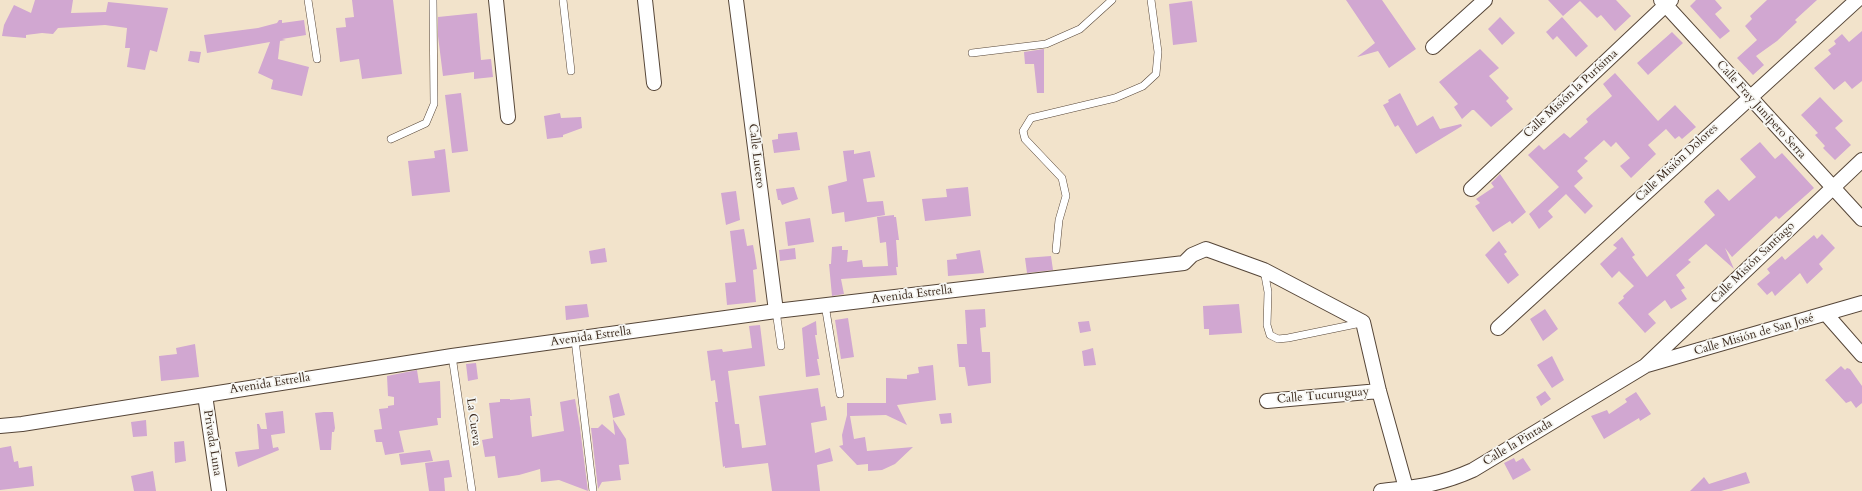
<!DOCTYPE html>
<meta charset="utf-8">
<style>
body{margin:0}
canvas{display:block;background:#f2e3cb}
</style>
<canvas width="1862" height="491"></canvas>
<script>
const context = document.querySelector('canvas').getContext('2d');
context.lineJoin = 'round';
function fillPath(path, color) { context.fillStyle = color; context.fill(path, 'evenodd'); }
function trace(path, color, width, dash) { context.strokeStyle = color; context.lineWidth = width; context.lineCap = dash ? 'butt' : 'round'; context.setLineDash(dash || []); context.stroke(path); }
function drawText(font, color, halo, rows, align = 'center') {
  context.font = font + ' Cardo,serif'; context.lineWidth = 3.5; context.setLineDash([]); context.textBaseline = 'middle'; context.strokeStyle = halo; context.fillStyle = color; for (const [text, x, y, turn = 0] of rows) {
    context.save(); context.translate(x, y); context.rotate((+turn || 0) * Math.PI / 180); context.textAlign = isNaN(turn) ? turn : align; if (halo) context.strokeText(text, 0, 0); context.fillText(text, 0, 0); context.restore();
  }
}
fillPath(new Path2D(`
 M35,0H73L71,13L106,12L108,2L168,8L157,52L150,50L145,70L127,67L130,48H125L127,28L105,25L58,28L53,34L42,33L26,35V38L2,36L4,25L14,5L31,13Z
 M352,0H393L402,74L362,79L359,59L340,62L336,28L346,27L345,18L354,17Z
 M1346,0H1382L1416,49L1389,68L1378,51L1357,57L1375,43Z
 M1548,0H1616L1631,16L1615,31L1601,15L1597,18L1580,1L1563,16Z
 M1696,0H1715L1722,8L1715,14L1730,31L1720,39L1690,6Z
 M1767,0H1817L1795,20L1797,22L1777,41L1756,56L1764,65L1753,75L1737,58L1757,40L1745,26L1752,19L1750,16Z
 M1192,1L1197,42L1173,45L1169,4Z
 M477,13L481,60L491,59L493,77L474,79V72L443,76L438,36V17Z
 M1500,17L1515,33L1502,45L1488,29Z
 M1562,17L1588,46L1576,57L1557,36L1553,40L1546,32Z
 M279,20H282V23L304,20L306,35L282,39L286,40L280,41L278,59L309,67L302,96L271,89L273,80L258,73L270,42L207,53L204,35L258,28L277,23Z
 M1862,31V81L1852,89L1845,81L1834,90L1814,68L1831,54L1828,50L1836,44L1834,41L1842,34L1849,42Z
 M1672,32L1683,43L1648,75L1637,63Z
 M1044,49V93H1037L1034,64H1025L1024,52Z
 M1480,49L1499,68L1489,76L1509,98L1506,101L1513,109L1491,127L1474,110H1472L1462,119L1454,107L1458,104L1439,82Z
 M190,51L201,52L199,63L188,61Z
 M1615,73L1658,121L1675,105L1696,127L1682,139L1679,136L1675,139L1666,129L1648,145L1656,154L1631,178L1620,166L1630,158L1616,142L1611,147L1604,140L1584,158L1588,161L1577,171L1583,178L1574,186L1593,206L1585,214L1566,194L1548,211L1553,217L1539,229L1529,214L1559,187L1528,155L1539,145L1544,150L1564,133L1570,138L1588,122L1586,119L1612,96L1603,84Z
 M461,93L468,151L452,153L445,95Z
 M1400,93L1417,126L1433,116L1440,129L1461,124L1462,126L1416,154L1398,125L1395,127L1383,105L1389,102L1388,100Z
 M1820,97L1843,121L1835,128L1851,145L1835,160L1823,148L1825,146L1815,135L1818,133L1801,115Z
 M560,113L561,118L581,117L582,128L563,135V137L547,139L544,116Z
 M797,132L800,150L774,153L772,140L778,139V134Z
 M1760,142L1775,159L1782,153L1814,188L1779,219L1776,216L1732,257L1725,248L1734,269L1706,244L1688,260L1691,262L1676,275L1685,288L1681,290L1687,299L1671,309L1665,300L1648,314L1656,323L1645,333L1618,303L1624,298L1623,296L1634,286L1619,271L1612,278L1600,264L1617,248L1613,245L1622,237L1635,255L1632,257L1647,277L1715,215L1704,202L1706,199L1718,189L1729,201L1756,177L1740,159Z
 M445,149L450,192L412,196L408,161L435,158L434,151Z
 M854,150V154L870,151L875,177L863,179L867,202L883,201L885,215L845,222L844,212L832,214L828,186L847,181L843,151Z
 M1500,174L1526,212L1512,224L1510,221L1493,232L1475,206L1480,203L1476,199L1494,187L1491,183Z
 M794,187L798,199L782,205L780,200H778L776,189Z
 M968,187L971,216L925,221L922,199L947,197L946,189Z
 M736,191L740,220L726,225L721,193Z
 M894,215V217H896L899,240H896L898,267H896L897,275L841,279L844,294L832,296L829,264H831L832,247L842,246V250H848L847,262L862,260L863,267L888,266L886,242L880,243L877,217Z
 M810,218L814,242L788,246L785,222Z
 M744,229L747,246L753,245L755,256L757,269L753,270L756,302L727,305L725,283L736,282L730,231Z
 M1822,234L1835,248L1819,264L1823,269L1807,284L1800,273L1775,296L1772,291L1767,295L1757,284L1770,273L1767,269L1782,256L1785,260L1814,235L1817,239Z
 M1499,241L1507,252L1504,254L1519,275L1508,284L1485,255Z
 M605,248L607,262L591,264L589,251Z
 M795,248L796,259L780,261L779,250Z
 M980,250L984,273L948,276L947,260L957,259L956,254Z
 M1051,256L1053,270L1027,273L1025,258Z
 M587,304L589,317L566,320L565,306Z
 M1239,304L1242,333L1209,335V329H1204L1203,306Z
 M985,309L986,327L980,328L982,352H990L991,383L968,386L965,367H959L957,344H967L965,310Z
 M1545,309L1558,329L1543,341L1530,319Z
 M848,318L854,357L841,359L835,320Z
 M816,321L817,335H815L819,359H817L820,375L806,377L802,328Z
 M1089,321L1091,331L1080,333L1078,322Z
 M760,325L765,366L728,371L735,424H739L742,448L766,445L759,396L818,388L821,407L825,406L827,420L811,423L815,453L830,448L833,461L817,465L820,491H772L768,463L725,468V466L723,467L715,402H718L715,380L711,381L707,351L722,349L723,352L752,348L749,326Z
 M195,344L199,377L161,381L159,356L177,354L176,348Z
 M1093,348L1096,365L1084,366L1082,351Z
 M1552,356L1564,380L1552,388L1537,365Z
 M476,363L478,379L468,381L466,364Z
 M933,365L936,400L897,405L907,425L886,415L850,416L854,439L865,437L867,451L913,447L895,464L882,470L868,471V464L857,465L839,446L843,445L842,435L847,415V403H886V378L907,379V375L919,373L918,367Z
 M1841,366L1845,370L1847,368L1850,369L1862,386V403L1856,408L1851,401L1846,403L1825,380Z
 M417,370L419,383L440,381L441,418H437L438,425L399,431L404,452L385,455L382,442H376L374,430L382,429L379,409L388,408V406L394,405V397L388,396L387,376Z
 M1545,391L1551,399L1541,406L1536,397Z
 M1636,392L1651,414L1640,421L1639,418L1604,439L1591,416L1607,410L1609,414L1627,402L1625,399Z
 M619,393L625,415L613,418L609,396Z
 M530,398L532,416H530L532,437L564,431L560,402L575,399L580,428L588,491L559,480L541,482L540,469L519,475L498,478L495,456L485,457L482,440L493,438L489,403L500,402V399H510V400Z
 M283,411L285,433L271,435L273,448L278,447L279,450L238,467L235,452L259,449L257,424H259L261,429H267L265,413Z
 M324,412H333L335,428L334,432H332L331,450H320L315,413Z
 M951,413L952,423L941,424L939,414Z
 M613,419L626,439L629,464L619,465L621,480L602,482L598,489L591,428H598L602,424L615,435Z
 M146,420L147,436L133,437L131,422Z
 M184,441L186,461L175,463L174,442Z
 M11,446L14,462L18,461L19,468L32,466L34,486L0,490V448Z
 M430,450L433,461L401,465L399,454Z
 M1514,458L1516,462L1523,458L1531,470L1513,480L1504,463Z
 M449,460L452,477L444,478L445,491H429L425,463Z
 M153,471L156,491H134L131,476Z
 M1746,472L1750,483L1721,491H1690L1704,477L1709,484Z`), '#d1a7d1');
const lane = new Path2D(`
 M308,0L317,59
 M563,0L571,71
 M972,53L1046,44L1080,29L1112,0
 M391,139L426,123L434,104L433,0
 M1056,250L1059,220L1066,196L1062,178L1025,139L1023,131L1031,118L1115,98L1143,86L1156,74L1158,52L1151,0
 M1264,270L1268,292L1267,325L1270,335L1278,339L1288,338L1361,323
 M825,305L840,394
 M776,311L781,346
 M575,340L593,491
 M452,356L472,491`);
const street = new Path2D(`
 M496,0L508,117
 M645,0L654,83
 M736,0L776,311
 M1661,0L1862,219
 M1433,47L1485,0
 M1471,189L1671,0
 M1826,314L1862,355
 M1498,328L1857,0
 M1647,365L1862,303
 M205,395L219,491
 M1267,401L1379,391
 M0,426L22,424L452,356L776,311L1184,263L1192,255L1206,249L1264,270L1363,322L1379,391L1406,488
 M1381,491C1416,487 1440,485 1473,470L1645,366L1862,160`);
trace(lane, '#564638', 8);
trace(street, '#564638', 16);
trace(lane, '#fff', 7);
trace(street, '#fff', 14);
drawText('12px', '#3b2a1e', '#f6f6f2', [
 ["Calle Misión la Purísima",1571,94,-43],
 ["Calle Fray Junípero Serra",1761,110,48],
 ["Calle Lucero",756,156,83],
 ["Calle Misión Dolores",1677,163,-43],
 ["Calle Misión Santiago",1753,263,-44],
 ["Avenida Estrella",912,295,-7],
 ["Calle Misión de San José",1754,335,-16],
 ["Avenida Estrella",591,337,-8],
 ["Avenida Estrella",270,384,-9],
 ["Calle Tucuruguay",1323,396,-5],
 ["La Cueva",473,422,82],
 ["Privada Luna",212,443,81],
 ["Calle la Pintada",1518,443,-31]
]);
</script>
